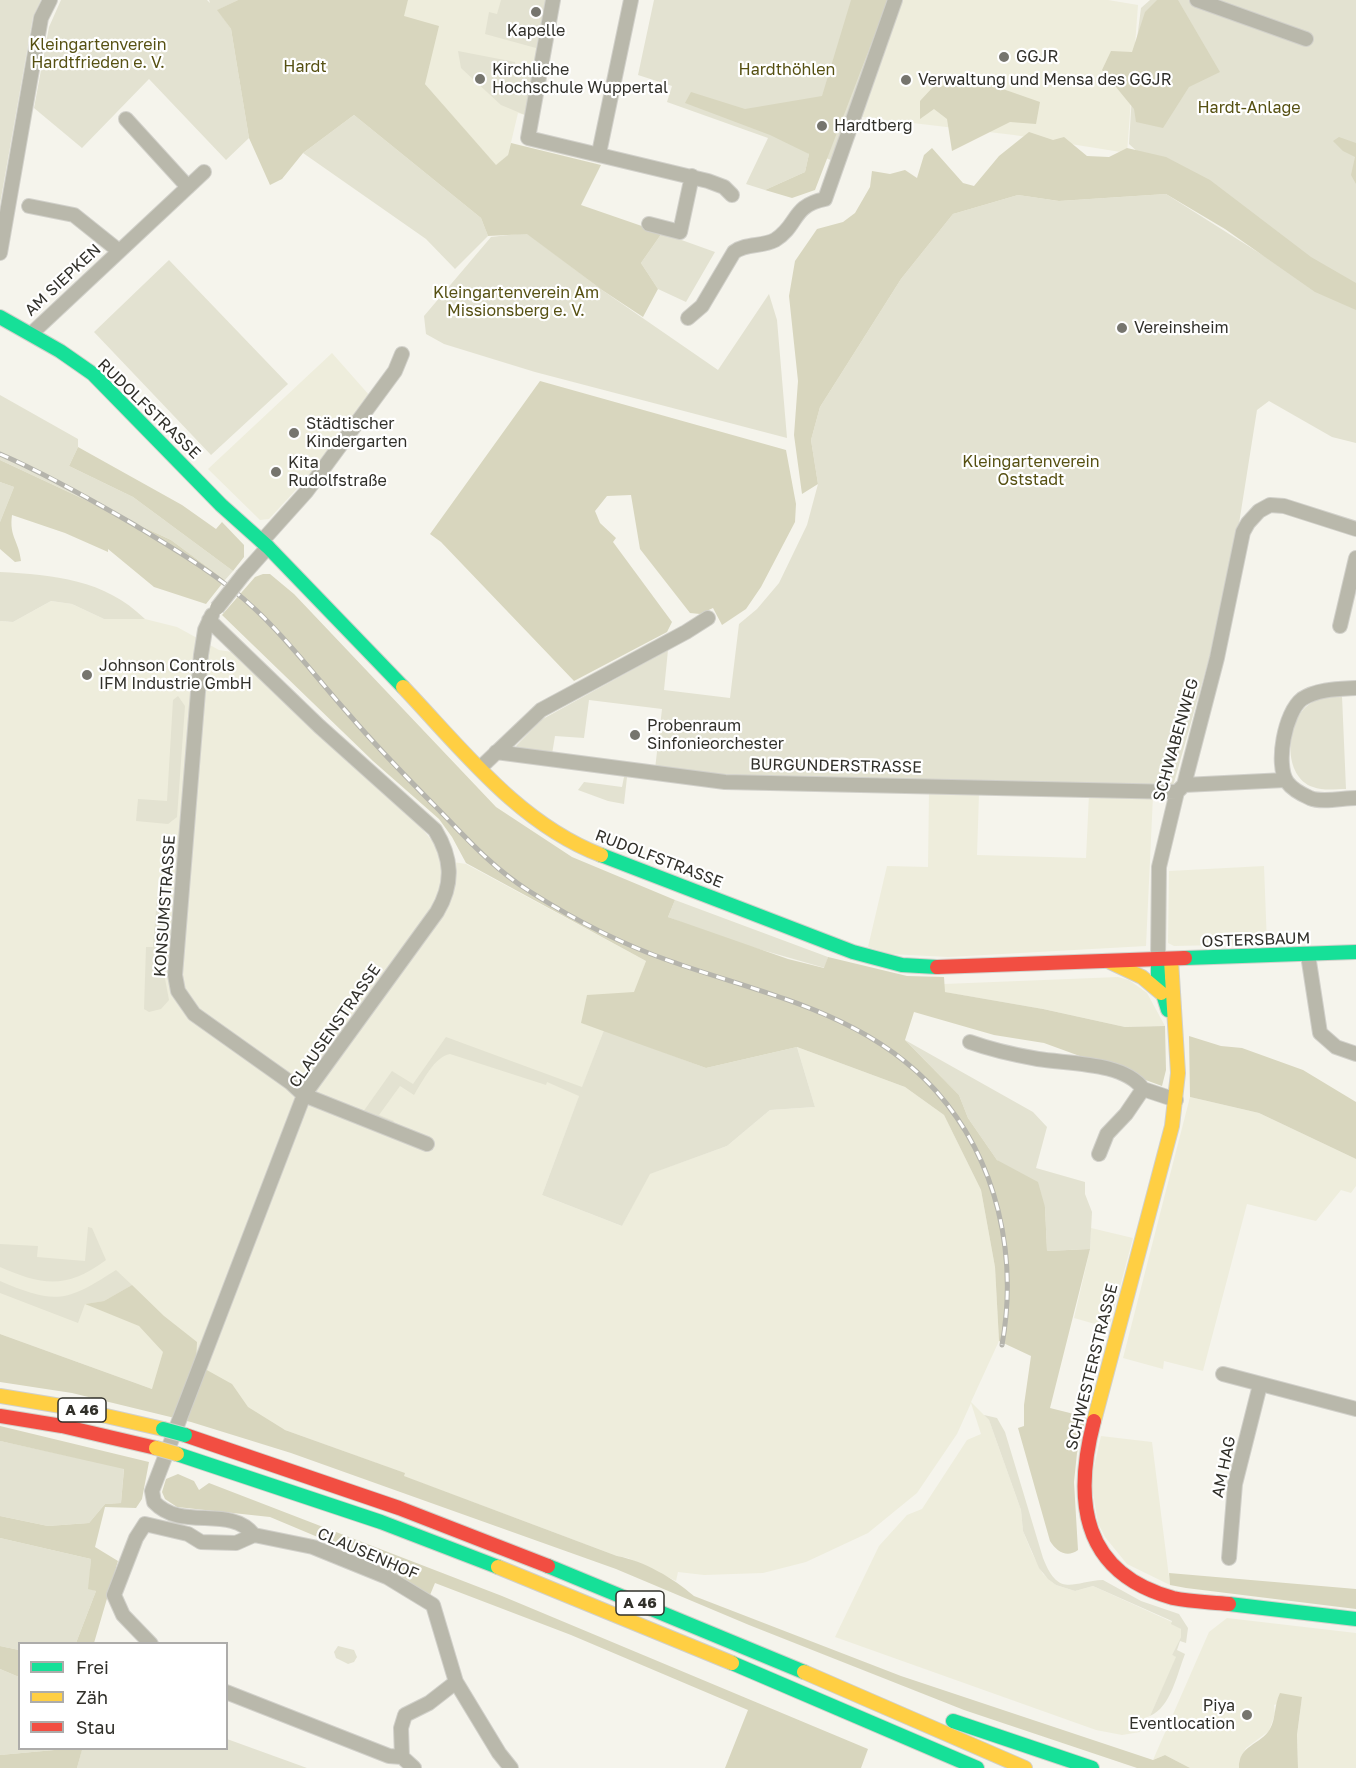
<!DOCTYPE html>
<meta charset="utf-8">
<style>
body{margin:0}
#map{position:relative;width:1356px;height:1768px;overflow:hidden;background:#f5f4ec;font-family:"Golos Text",sans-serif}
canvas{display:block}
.legend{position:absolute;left:18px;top:1642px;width:210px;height:108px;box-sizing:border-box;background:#fff;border:2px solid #adacaa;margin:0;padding:8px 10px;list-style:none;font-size:18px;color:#31302a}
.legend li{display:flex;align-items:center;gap:12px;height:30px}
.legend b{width:30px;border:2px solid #adacaa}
</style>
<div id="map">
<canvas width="1356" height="1768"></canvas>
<ul class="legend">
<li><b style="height:8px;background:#16e098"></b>Frei</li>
<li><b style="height:8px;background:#ffcf43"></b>Zäh</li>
<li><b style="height:8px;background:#f24e42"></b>Stau</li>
</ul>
</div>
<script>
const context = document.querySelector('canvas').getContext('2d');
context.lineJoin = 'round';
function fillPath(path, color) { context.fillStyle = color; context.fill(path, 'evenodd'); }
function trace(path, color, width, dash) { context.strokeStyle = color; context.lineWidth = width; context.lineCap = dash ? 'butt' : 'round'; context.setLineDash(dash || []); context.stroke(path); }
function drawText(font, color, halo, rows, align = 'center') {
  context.font = font + ' "Golos Text",sans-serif'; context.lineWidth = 4.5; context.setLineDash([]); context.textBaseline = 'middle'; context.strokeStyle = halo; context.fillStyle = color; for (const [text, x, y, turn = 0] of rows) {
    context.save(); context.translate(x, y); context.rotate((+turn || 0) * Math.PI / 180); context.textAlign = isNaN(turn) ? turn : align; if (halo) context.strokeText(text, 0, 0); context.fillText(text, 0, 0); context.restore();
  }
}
fillPath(new Path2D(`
 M408,0H547L525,115L518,113L508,155L496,166L425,84L403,16Z
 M903,0H1108L1138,5L1127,153L1014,135L862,117Z
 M332,353L370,396L305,480L269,519L260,520L208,469Z
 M51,601L72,604L104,619H145L177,627L219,650L232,652L304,721L412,817L434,843L440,860L466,864L646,961L635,992L581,1023L604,1030L542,1195L622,1226L649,1174L727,1146L770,1110L815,1107L797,1047L905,1087L944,1115L981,1190L995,1267L999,1341L971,1402L989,1420L1021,1510L1023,1531L1032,1553L1043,1574L1056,1585L1075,1591L1093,1586L1172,1622L1181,1629V1637L1172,1655L1177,1657L1150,1716L1143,1719L1138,1725L1140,1732L1122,1735L1096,1730L835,1637L879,1546L907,1515L922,1509L967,1440L981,1434L971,1403L957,1434L917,1493L868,1533L806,1562L763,1573L704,1575L678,1572L676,1581L628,1558L617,1556L403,1476L404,1473L285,1430L152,1389L0,1334V621L13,622Z
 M929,791L979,794L977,855L1086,858L1089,794L1153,796L1146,946L948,957L890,954L868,947L887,866L928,867Z
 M1264,866L1267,944L1174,946L1168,943L1169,871Z
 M1118,977L1129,980L1147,993L1165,1026L1125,1027L1043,1009L944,992V984Z
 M1190,1097L1259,1113L1356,1159V1186L1351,1193L1341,1190L1316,1221L1247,1204L1203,1371L1164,1361L1163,1369L1123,1358Z
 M1091,1228L1133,1238L1109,1328L1074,1318L1090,1249Z
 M1101,1436L1152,1442L1170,1585L1127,1564L1105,1537L1098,1523L1091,1481Z
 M1227,1618L1356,1633V1768H1298L1297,1735L1302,1697L1274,1705L1275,1714L1269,1731L1246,1748L1239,1761V1768H1190L1165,1755L1153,1760L1209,1632Z`), '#eeeddc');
fillPath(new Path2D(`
 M0,0H41L33,17L0,204Z
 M61,0H207L210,3L209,0H238L218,10L231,29L249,138L226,160L149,79L82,148L34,108L49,27Z
 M501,0H546L536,48L485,34L489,12L497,14Z
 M654,0H888L831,160L804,150L809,154L805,172L765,190L746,184L768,138L667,102L672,86L638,75Z
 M1150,0H1356V443L1332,437L1269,401L1257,410L1238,530L1209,659L1173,786L721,776L655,769L662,709L589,700L584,738L555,736L552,754L521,751L516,746L541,720L668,650L664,690L730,698L739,624L757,609L779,583L807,525L818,484L811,440L820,407L901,279L953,214L1018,195L1059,201L1166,194L1264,256L1201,209L1129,144L1134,62L1141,8Z
 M458,51L515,62L514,70L534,74L525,115L501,105L461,68Z
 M354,115L481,218L488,236L455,269L426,239L303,153Z
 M527,233L602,290L718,370L769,294L777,320L787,438L535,372L444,344L426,334L424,316L491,237Z
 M662,233L715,252L686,302L658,289L641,263Z
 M169,260L288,384L211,455L94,332Z
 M0,395L78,439V447L69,466L133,497L233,571L225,580L171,540L0,460Z
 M0,482L14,487L0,522Z
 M0,572C54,575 104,579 145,619H104L72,604L51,601L13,622L0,621Z
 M178,696L185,706L177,817L168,824L136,821L138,799L167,801L173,700Z
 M1342,696L1346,789C1336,789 1323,791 1313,787C1283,777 1285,724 1307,706C1317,697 1329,697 1342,696Z
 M624,777H627L624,804L608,801L578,790L584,782L622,787Z
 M157,897L166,900L169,905L163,968L169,1000L161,1009L149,1012L144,1009L146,947H153Z
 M675,900L828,957L825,968L727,940L668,917Z
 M604,1030L706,1068L797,1047L815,1107L770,1110L727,1146L650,1174L622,1226L542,1195L579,1096L547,1082L546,1085L450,1054C434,1057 423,1081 414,1095L400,1086L379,1115L394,1121L393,1123L363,1112L392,1071L413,1084L446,1037L582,1087Z
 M905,1040L1033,1112L1047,1127L1036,1168L1085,1182V1194L1092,1212L1090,1249L1047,1251L1045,1207L997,1160L968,1118L959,1095Z
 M88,1227L92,1228L106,1260C67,1289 43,1286 0,1267V1244L38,1246L37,1257L85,1261Z
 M116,1270L132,1285L104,1301L85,1304L78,1323L0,1293V1281C56,1305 66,1302 116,1270Z
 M984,1415L997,1418L1005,1432L1043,1558C1059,1599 1073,1581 1103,1580L1141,1601L1179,1614L1188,1628L1186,1643L1180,1641L1177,1650L1185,1654C1177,1674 1171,1707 1150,1716L1176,1657L1172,1655L1181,1637V1629L1171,1624L1172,1621L1093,1586L1075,1591L1056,1585L1048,1579L1039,1568L1023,1531L1021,1510L989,1420Z
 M0,1441L124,1468L121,1503L105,1504L89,1523L48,1526L0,1516Z
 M0,1538L91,1559L89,1588L96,1591L76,1643L20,1644L19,1650L0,1646Z
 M338,1646L354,1650L357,1657L354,1662L348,1664L336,1658L334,1652Z
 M0,1669L19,1677L20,1748L65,1749L0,1755Z
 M227,1739L307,1768H77L82,1749L226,1748Z`), '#e3e2d1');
fillPath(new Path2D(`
 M238,0H408L404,16L439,26L425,84L496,165L508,155L511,143L601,165L581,205L662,233L641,263L658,289L643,317L602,290L527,234L488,236L481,218L354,115L303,153L282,179L270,185L249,138L231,29L217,10Z
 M851,0H888L815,190L792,198L765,190L805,172L809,154L770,135L685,103L691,92L745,109L822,96Z
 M1157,0H1178L1220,72L1189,87L1163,128L1136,122L1134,109L1102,70L1111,51L1132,52L1145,12Z
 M980,81L1040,102L1036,124L1010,122L952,151L947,119L934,109L920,119V101L933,87Z
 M1029,132L1053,140L1064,137L1087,156L1109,157L1127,148L1166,157L1210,180L1311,257L1356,283V310L1315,292L1225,229L1166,194L1059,201L1018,195L953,214L901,279L820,407L811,440L818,484L802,494L794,435L798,381L789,296L795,261L817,229L843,222L855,213L870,187L872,171L890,174L905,170L917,178L924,155L932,148L963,183L974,186L999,156Z
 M1339,137L1356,143V184L1351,175L1355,157L1343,151L1333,141Z
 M540,381L786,450L796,504L795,522L761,587L746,609L722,625L713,608L700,614L690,613L640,549L631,495L607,496L595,511L600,523L616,538L613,542L672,622L667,632L574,681L441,542L430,534Z
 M78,447L182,505L216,529L222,522L244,545V557L233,571L133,497L69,466Z
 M0,460L171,540L225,580L206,604L154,587L108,549V552L65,533L12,515C9,537 19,541 21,561L15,562L0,549V522L14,487L0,482Z
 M263,574H270L294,594L496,807L572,857L675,900L668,917L788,959L824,968L828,957L907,976L944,977L945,992L1043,1009L1125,1027L1165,1026L1166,1070L1162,1086L1044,1043L994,1035L914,1012L905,1040L959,1095L968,1118L997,1160L1038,1182L1045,1207L1047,1251L1090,1249L1050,1408L1086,1417L1077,1453L1074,1482L1078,1550C1067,1558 1057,1552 1050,1541L1018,1428L1024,1426V1405L1031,1356L999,1341L995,1267L981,1190L944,1115L905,1087L797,1047L706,1068L581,1023L587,995L634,992L646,961L466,863L452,837L439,819L373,761L222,615L255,577Z
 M1189,1036L1221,1046L1242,1048L1303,1070L1356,1102V1159L1259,1113L1190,1097Z
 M132,1285L164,1316L197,1342L196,1364L232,1384L248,1407L285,1430L405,1473L404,1476L617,1556C644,1561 673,1578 694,1596L901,1676L1153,1760L1165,1755L1190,1768H1137L964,1710L749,1625L616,1569L291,1453L191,1422L72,1393L0,1382V1334L152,1389L163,1352L139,1326L85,1304L104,1301Z
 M0,1426L149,1462L142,1499L136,1508L105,1507L95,1547L118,1561L94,1643H76L96,1591L88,1589L91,1559L0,1538V1516L48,1526L89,1523L105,1504L121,1503L124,1469L0,1441Z
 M178,1474L194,1481L199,1490L209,1483L502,1596L868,1749L861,1768H725L748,1710L571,1635L435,1583L430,1595L421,1592L382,1564L270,1517L177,1507L165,1499L162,1492L166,1479Z
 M1169,1573L1356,1589V1609L1186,1588L1170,1585Z
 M0,1646L19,1650V1677L0,1669Z
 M1280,1693L1302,1697L1297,1735L1298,1768H1239C1238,1745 1261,1745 1270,1729C1276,1718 1274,1705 1280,1693Z
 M65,1749L82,1750L77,1768H0V1755Z`), '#d8d6be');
const street = new Path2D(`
 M553,0L528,138L708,181L724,187L732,195
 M1197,0L1306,39
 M126,119L188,187L204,172
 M599,153L631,0
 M29,206L74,215L119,251
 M649,224L680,232L692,176
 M0,253L41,18L50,0
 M688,318L702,306L734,252C746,243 762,247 775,240C799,225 791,206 825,199L895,0
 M31,334L188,187
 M262,541L306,492L395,371L402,354
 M243,575L268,547
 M212,615L205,630L201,655L175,975L178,991L194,1014L291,1083L304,1095L427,1144
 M209,620L319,726L435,830C452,858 454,883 437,912L304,1095L152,1491L154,1502C182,1532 230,1504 254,1535
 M1340,626L1356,558
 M1356,688C1338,689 1317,689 1302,699C1285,712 1275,764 1287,782C1292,789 1301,794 1310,798C1322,803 1343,798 1356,798
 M496,752L725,782L1177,792
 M480,768L541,710L686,632L708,618
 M1184,785L1285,780
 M1308,955L1320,1033L1336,1047L1356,1054
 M1158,960L1159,867L1177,792L1184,785L1217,658L1243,532L1248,523L1259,511L1270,505L1284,506L1356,529
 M970,1042C992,1050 1015,1055 1038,1059C1069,1064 1124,1062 1143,1089
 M1099,1154L1107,1134L1126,1114L1143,1089L1176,1100
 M1223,1374L1356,1409
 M1229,1558L1235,1484L1260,1385
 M151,1644L123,1615L114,1595L136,1538L145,1524L188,1534L201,1542L236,1543L254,1535L313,1547L387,1577L433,1605L456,1682L499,1753L511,1768
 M226,1692L389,1756L402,1757L414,1768
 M402,1757L401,1728L405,1715L429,1703L456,1682`);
const fast = new Path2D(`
 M0,317L60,351L93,374L221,505L268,547L403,687
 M601,855L853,952L902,965L937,967
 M1185,958L1356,952
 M1158,960V978L1168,1010
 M177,1454L381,1522L498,1567
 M548,1566L804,1672
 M1229,1604L1356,1619
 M732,1663L977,1768
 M953,1721L1092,1768`);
const slow = new Path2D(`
 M403,687C462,749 519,824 601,855
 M1110,962L1142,977L1161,993
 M0,1396L67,1407L163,1429
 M1094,1421L1172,1126L1178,1073L1171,960
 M498,1567L732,1663
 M804,1672L1025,1768`);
const jam = new Path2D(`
 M937,967L1185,958
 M0,1416L62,1426L156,1448
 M1094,1421C1073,1501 1082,1573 1173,1598C1191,1602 1211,1602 1229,1604
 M185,1435L399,1508L548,1566`);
trace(street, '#d1d0ca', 16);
trace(fast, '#d1d0ca', 16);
trace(slow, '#d1d0ca', 16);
trace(jam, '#d1d0ca', 16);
trace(street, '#b9b8ab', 14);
trace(fast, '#16e098', 14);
trace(slow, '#ffcf43', 14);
trace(jam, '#f24e42', 14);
const rail = new Path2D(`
 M0,454C46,474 90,499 133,524C176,550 219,575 256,610C289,641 316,677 346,711C376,746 407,778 439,810C468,840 494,869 529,891C573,919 621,944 670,961C765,995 865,1012 936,1091C998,1161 1018,1256 1002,1345`);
trace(rail, '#b5b4ac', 5);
trace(rail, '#fff', 3, [9]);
const streetBridge = new Path2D(`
 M217,608L243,575`);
const fastBridge = new Path2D(`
 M163,1429L185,1435`);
const slowBridge = new Path2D(`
 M156,1448L177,1454`);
trace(streetBridge, '#d1d0ca', 16, []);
trace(fastBridge, '#d1d0ca', 16, []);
trace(slowBridge, '#d1d0ca', 16, []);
trace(streetBridge, '#b9b8ab', 14);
trace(fastBridge, '#16e098', 14);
trace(slowBridge, '#ffcf43', 14);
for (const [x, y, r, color] of [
 [536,12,6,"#76756e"],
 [1004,57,6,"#76756e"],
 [480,79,6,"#76756e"],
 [906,80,6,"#76756e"],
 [822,126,6,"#76756e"],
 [1122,328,6,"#76756e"],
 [294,433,6,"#76756e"],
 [276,472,6,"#76756e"],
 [87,675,6,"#76756e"],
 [635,735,6,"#76756e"],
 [1247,1715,6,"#76756e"]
]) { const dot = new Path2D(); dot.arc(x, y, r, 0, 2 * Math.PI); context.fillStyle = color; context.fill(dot); trace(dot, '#fff', 2); }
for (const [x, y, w] of [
 [82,1410,48],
 [640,1603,48]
]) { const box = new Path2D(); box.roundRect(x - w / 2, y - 12, w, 24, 4.5); context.fillStyle = '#fff'; context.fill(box); trace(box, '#31302a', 1.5); }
drawText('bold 15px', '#31302a', null, [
 ["A 46",82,1410],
 ["A 46",640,1603]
]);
drawText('16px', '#31302a', '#fff', [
 ["Kapelle",536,31,"center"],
 ["GGJR",1016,57],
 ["Kirchliche",492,70],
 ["Hochschule Wuppertal",492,88],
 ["Verwaltung und Mensa des GGJR",918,80],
 ["Hardtberg",834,126],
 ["Vereinsheim",1134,328],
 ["Städtischer",306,424],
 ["Kindergarten",306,442],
 ["Kita",288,463],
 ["Rudolfstraße",288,481],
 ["Johnson Controls",99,666],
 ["IFM Industrie GmbH",99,684],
 ["Probenraum",647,726],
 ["Sinfonieorchester",647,744],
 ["Piya",1235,1706,"right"],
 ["Eventlocation",1235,1724,"right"]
], 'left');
drawText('16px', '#565012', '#fff', [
 ["Kleingartenverein",98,45],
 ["Hardtfrieden e. V.",98,63],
 ["Hardt",305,67],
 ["Hardthöhlen",787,70],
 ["Hardt-Anlage",1249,108],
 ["Kleingartenverein Am",516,293],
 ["Missionsberg e. V.",516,311],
 ["Kleingartenverein",1031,462],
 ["Oststadt",1031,480]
]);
drawText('16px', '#31302a', '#fff', [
 ["AM SIEPKEN",63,280,-43],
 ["RUDOLFSTRASSE",149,409,44],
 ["SCHWABENWEG",1176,740,-74],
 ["BURGUNDERSTRASSE",836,766,1],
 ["RUDOLFSTRASSE",659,859,21],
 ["KONSUMSTRASSE",165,906,-86],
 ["OSTERSBAUM",1256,940,-2],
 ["CLAUSENSTRASSE",335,1026,-55],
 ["SCHWESTERSTRASSE",1092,1367,-76],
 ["AM HAG",1224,1467,-78],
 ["CLAUSENHOF",368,1554,23]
]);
</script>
